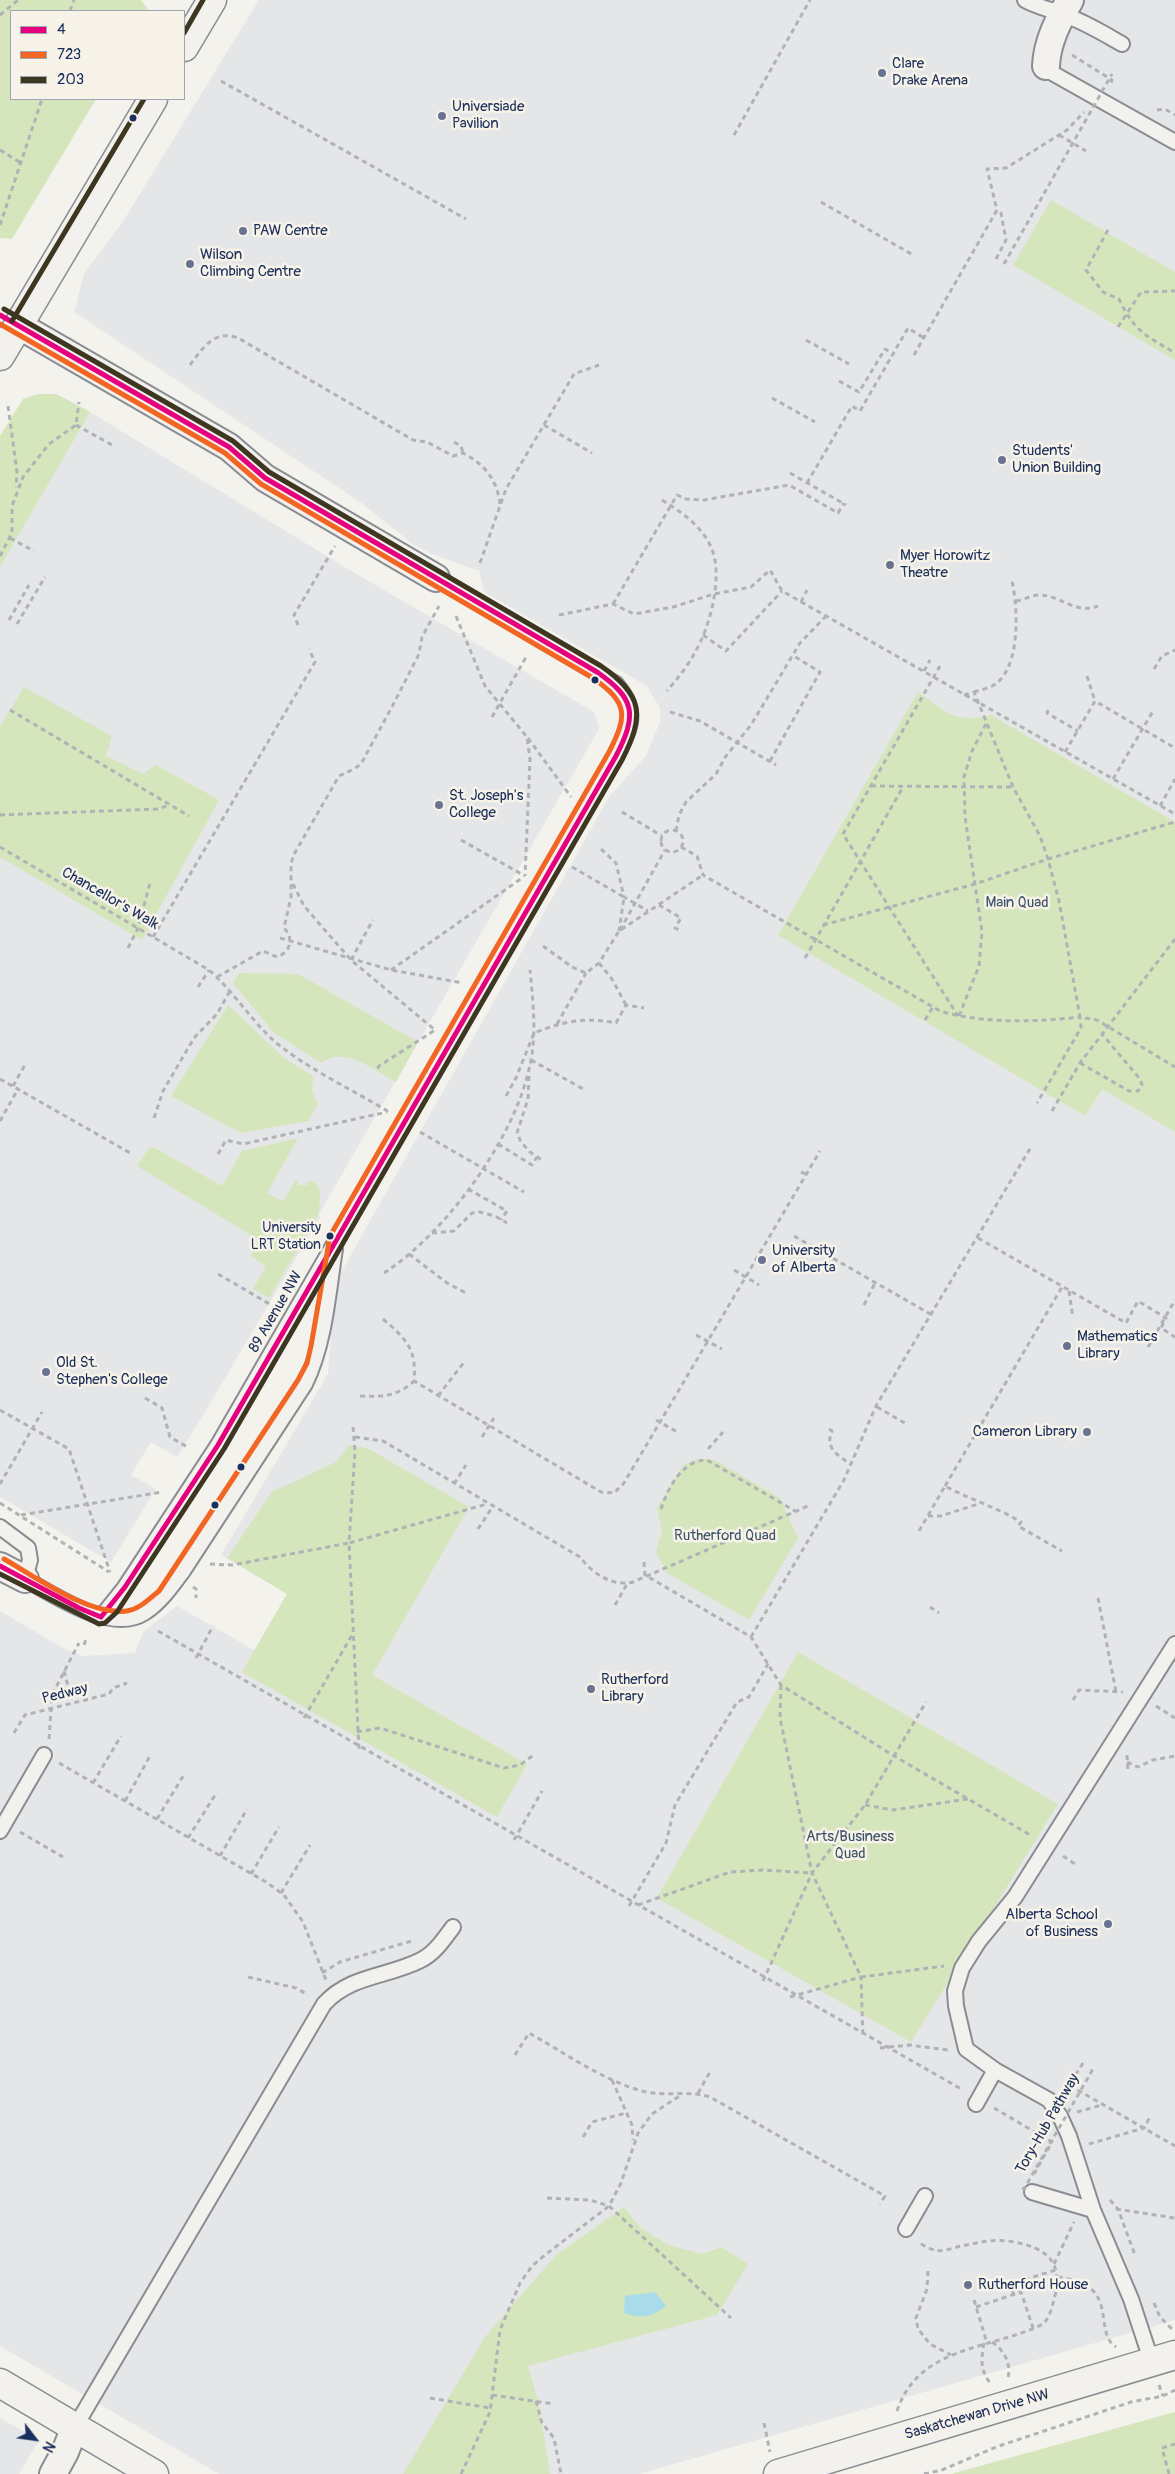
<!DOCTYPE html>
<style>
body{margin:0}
#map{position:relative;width:1175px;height:2474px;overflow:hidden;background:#f4f2ec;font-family:Pangolin,sans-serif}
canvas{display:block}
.legend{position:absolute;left:10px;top:10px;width:175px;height:90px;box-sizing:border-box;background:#f7f3e8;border:1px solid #9fa5b1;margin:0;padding:6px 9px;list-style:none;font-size:15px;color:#1b2f5e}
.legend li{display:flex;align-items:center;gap:10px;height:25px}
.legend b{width:25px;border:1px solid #9fa5b1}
.north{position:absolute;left:10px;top:2414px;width:50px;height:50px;-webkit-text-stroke:4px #f7f3e8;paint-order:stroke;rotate:120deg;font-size:14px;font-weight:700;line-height:20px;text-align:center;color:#1b2f5e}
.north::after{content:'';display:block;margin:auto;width:18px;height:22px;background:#1b2f5e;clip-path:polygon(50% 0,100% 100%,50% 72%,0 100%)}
</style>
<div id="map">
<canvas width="1175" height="2474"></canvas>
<ul class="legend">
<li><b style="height:6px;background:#e5007d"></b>4</li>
<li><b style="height:6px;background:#f26522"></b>723</li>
<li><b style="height:6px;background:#3d3621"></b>203</li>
</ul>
<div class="north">N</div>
</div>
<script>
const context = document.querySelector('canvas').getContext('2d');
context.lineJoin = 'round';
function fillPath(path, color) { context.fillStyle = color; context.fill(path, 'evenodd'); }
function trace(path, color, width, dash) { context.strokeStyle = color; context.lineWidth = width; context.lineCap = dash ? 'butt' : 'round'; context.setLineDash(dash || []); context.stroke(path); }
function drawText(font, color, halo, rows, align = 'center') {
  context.font = font + ' Pangolin,sans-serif'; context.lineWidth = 5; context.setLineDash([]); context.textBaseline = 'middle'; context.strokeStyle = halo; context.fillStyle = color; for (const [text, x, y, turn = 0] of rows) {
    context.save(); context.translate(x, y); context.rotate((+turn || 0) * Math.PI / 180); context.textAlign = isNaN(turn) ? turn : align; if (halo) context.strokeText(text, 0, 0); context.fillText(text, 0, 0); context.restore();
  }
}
fillPath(new Path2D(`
 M259,0H1175V2320L639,2474H219L0,2346V1611L63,1648L83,1656L135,1653L143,1632L177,1606L254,1650L287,1594L221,1555L328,1374L335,1283L609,797L646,756L660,722V708L647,686L484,592L479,571L432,554L414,545L363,504L74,312L84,274L122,223Z
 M50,394L65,398L90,412L353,572L594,712L599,729L319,1214L320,1218L199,1422L177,1457L151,1442L131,1475L156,1489L111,1562L0,1497V436L23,399L33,395Z
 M0,2418L39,2440L19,2474H0Z`), '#e4e6e8');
fillPath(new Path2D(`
 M0,0H141L149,11H11V99H96L12,239L0,238Z
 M1051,200L1175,272V360L1013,265Z
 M40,394H56L90,412L0,567V436L23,399Z
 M24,687L112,736L106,756L143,774L156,765L219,800L142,940L0,857V727Z
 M918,692C947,712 954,724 991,715L1175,822V1132L1102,1089L1085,1116L778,935Z
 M239,973L298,974L418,1042L396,1082C375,1071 344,1045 321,1063L273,1032L233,983Z
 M228,1005L284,1058L313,1076L312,1090L318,1104L308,1121L241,1133L171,1096Z
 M298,1138L267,1193L283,1201L295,1181H297L298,1185H308V1181H314L320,1191L319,1214L269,1298L253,1289L266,1266L251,1256L259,1240L137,1166L149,1148H155L222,1186L242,1151Z
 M349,1445L369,1449L469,1507L372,1675L527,1764L497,1817L242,1672L287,1594L227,1558L272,1492L336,1462Z
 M698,1459H713L780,1498L798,1538L749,1620L667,1573L656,1552L662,1531L657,1508L683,1465Z
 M798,1652L1058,1804L911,2042L657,1898Z
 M624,2207L640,2227L668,2245L702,2254L722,2247L748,2264L717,2315L528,2366L538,2400L550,2474H403L485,2337L556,2255Z
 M1175,2412V2474H951Z`), '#d6e6bc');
fillPath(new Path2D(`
 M655,2292L666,2306C652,2317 641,2319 624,2313L625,2296Z`), '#a9dbeb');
const service = new Path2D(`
 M1025,0C1038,7 1049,9 1062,14C1083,21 1103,33 1122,44
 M1046,66L1054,74L1175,142
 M0,1527L28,1548L30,1560L25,1579C54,1595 111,1634 144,1613C160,1603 172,1586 183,1571L305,1384C325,1343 328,1294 335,1249
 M101,1617L125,1587L218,1445L616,756C631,728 639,711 616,684L436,578
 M0,1831L44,1755
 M995,2070L966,2049L956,2006L955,1991L962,1968L979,1941L1015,1897L1175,1644
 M976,2104L995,2070L1049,2100L1060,2116L1069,2136L1093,2210L1131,2299L1152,2363
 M1032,2192L1093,2210
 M906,2229L925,2196
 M75,2427L324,2004C350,1975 388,1977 421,1960C435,1953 444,1939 453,1927`);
const minor = new Path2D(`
 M1046,66C1047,42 1058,21 1070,0
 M18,325L229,447L265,478L436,578
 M0,1566L25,1579
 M53,2474L65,2452L75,2427`);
const tertiary = new Path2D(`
 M0,2383L154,2474
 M778,2474L1175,2355`);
const secondary = new Path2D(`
 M184,47L212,0
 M0,356L153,99`);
trace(service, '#898c92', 18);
trace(minor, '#898c92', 30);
trace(tertiary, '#898c92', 31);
trace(secondary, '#898c92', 31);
trace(new Path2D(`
 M70,11L74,0
 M0,15L18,0
 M1072,55L1112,80L1110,85
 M221,81L466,219
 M1157,110L1165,109L1175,115
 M734,135L810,0
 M1059,135L1086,151
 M0,150L21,163
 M821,202L913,255
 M0,225L42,99
 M1108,230L1086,270L1103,292L1119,299C1135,332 1145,335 1175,353
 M996,259L1006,240L1001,213L997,210
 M1118,327L1141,292L1175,291
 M806,340L849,364
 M914,355L997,210L987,169L1006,168L1067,130L1084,112
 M190,365C203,348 214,329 238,338L413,440L427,442L453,456L463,453C484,464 497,479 500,504
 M839,381L859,392L885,349L893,354
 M772,398L815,422
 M8,406L17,472L16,487
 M76,425L112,445
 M544,425L592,453
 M454,442L461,446L463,453
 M790,473L846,505
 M807,483L852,406L860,411L908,328L924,338
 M662,500C681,512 701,525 711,547C724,575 710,628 694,654C687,667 677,679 667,691
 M10,538L34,551
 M0,556L12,533V506L23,477L49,444L76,425L79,402
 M480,563L506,489L574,374L599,365
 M1016,601C1023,600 1032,595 1039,595C1061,595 1075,615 1098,606
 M801,602L807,590
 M613,604L677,495L686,499L704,500L789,485L838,513L844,503
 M559,615L613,604L634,614L673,607L714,594L751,587L770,570L782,591L1175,814
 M456,616L485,686L527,737L530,759L525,876
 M9,620L29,585
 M17,624L45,577
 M298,625L294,615L335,546
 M703,635L726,651L782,591
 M940,666L843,834L958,1016
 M1154,669L1162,656L1175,650
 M924,671L930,660
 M1087,676L1095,701
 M974,692C982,689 993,688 999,681C1020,661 1018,608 1012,581
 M964,695L974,692L1013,787L1040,836L1048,859L1059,901L1080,1017L1097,1020L1175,1067
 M10,710L189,816
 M1048,710L1047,713L1078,731
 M670,712L700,721L776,765
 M492,717L526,657
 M528,738L571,797
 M1065,752L1095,701L1175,748
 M770,761L820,672L792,655
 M1113,779L1153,711
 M871,786L1013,787
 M1160,806L1175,779
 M622,812L662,836
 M0,815L157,809L170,805
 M661 841a11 11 0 1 1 22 0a11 11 0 1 1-22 0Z
 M676,831L679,815L686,802L716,774L726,756L751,725L800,643L826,616
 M461,840L525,876
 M0,847L209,970C233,991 250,1019 274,1041C306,1068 353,1090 389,1112
 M681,847L697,856L703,875L940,1011C985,1024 1034,1022 1080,1017L1081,1028L1037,1103
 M601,849L616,863L624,897L648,911
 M572,867L624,897L619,931
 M293,884L304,906L351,960L435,1030L379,1066L376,1071
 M659,905L681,918L675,928L679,930
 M823,925L975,884L1048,859L1175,822
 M620,930L665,850
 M153,937L315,662L309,649
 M280,938L391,970L463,983
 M543,946L572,967L586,973L599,963L619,931L703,875
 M128,948L138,928L150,883
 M805,958L903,787
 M351,960L373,920
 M599,963L612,979L626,1005
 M391,970L522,878
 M217,977L263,951L277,957C291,952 294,938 284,928L291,897V865L293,856L339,776L354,769L361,764L394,703L419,654L422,637L439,606
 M198,987L209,970
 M959,1016L979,966L982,932L965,817L964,777L972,751L986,724
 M925,1020L933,1007
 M557,1024L586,973
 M531,1060L585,1090
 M1080,1063L1129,1091H1138L1142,1085L1140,1079L1102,1034
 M529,1076L528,1099L517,1133L521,1142L530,1152L543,1161
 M0,1079L132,1154
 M13,1086L26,1063
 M506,1096L516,1078L534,1033C565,1021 583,1017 616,1023L626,1005L644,1008
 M1052,1111L1080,1063L1175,939
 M154,1118L163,1091L194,1038L217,1014L230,991
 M0,1121L18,1089
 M420,1132L524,1192
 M498,1144L532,1165L537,1157
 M218,1154L226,1140L243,1144L387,1112
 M801,1172L806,1174
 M468,1189L507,1211L501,1220
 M432,1233L454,1231L472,1213L479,1212L495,1216L507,1223
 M794,1236L932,1315
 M978,1238L1126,1323L1138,1301L1166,1318L1161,1328L1175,1337
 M409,1254L447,1283L466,1293
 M734,1270L759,1285
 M384,1273C446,1233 515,1138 530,1065C537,1034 533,1002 530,970
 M218,1274L273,1306
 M1069,1291L1073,1318
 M864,1305L875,1283
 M383,1319C406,1339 417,1349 414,1381L601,1492L614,1493L624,1483L820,1151
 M696,1335L722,1349
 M360,1396C382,1397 397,1397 414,1381
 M438,1396L465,1361
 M145,1398L162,1408L170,1437L189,1448
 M877,1407L908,1425
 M0,1410L69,1449L110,1572
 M656,1420L679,1433
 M353,1427L355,1451L349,1543L487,1504
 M829,1429L832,1431C824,1449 839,1456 852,1465
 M355,1437L383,1441L580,1557C592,1573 612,1587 633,1582L808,1506
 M482,1437L494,1418
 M708,1449L723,1432
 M0,1484L42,1412
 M454,1484L466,1465
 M945,1486L1062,1287
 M0,1503L109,1572
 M661,1509C668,1488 682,1460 707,1460L795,1511
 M21,1515L162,1492
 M928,1516H941L978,1504
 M478,1529L493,1506
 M919,1531L945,1486C971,1500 996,1507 1021,1522L1018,1526L1062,1551
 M644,1562L645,1575L751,1637L781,1685L894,1756L1032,1836
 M210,1564L232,1565L349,1543L359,1750
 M193,1587L196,1589V1598
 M1098,1598L1116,1692
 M615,1605L627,1584
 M930,1607L939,1613
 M158,1631L963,2090
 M751,1637L844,1480L876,1406L1031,1147
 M84,1645L87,1637
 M64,1671L71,1697
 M781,1685L780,1718L812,1873L861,1977L944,1966
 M1073,1700L1079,1690L1123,1692
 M1156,1706L1175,1718
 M304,1718L352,1635
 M357,1732L380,1728L504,1768L520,1765L535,1754
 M49,1739L52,1695L79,1643
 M1127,1755L1128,1772
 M1127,1762L1138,1767L1153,1760L1175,1756
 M59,1763L266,1882L284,1895L303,1922L326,1980
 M93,1783L121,1736
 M125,1801L151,1754
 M865,1805L893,1810L968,1799
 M157,1819L185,1773
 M20,1832L63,1857
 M188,1838L217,1792
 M220,1856L247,1809
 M1063,1856L1075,1864
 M251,1874L279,1827
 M281,1893L310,1845
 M638,1905L730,1872L763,1870L812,1873
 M629,1906L666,1843L675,1805L737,1702L749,1697L768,1664
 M322,1973L340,1962L415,1940
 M248,1977L296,1988L308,1995
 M763,1981L812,1873L865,1805L926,1702
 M790,1997L861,1977L863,2038
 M880,2048L909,2045L948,2050
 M515,2055L529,2033C565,2053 602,2080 642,2091C665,2097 689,2090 710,2097L885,2196L880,2204
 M1083,2063L1069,2085L1175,2146
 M612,2080L632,2125L633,2140
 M698,2093L710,2072
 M994,2108L1052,2142L1034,2174
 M1077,2112L1102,2105
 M583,2137L592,2122L626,2113
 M1089,2144L1144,2128L1151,2115
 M547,2198L590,2200L609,2206L731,2318
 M1110,2200L1118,2209L1135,2255
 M1116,2209L1175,2218
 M1054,2264L1074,2222
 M928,2271L927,2289L916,2318L918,2329L930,2344L951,2355
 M1058,2277C1066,2279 1077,2280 1084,2284C1113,2299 1096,2335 1116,2347
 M1014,2295L1010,2284L1056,2270
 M974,2300L987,2343
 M1154,2303L1160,2317L1173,2330
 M976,2307L1021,2292L1033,2328
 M992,2342C1005,2351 1011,2363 1008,2379
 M984,2343C981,2359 980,2371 991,2384
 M1159,2385L1163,2396
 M492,2395L554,2404
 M430,2398L490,2408
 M536,2401L542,2423L554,2438L561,2474
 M897,2411C919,2345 991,2350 1043,2324C1051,2316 1052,2306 1055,2296C1063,2261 1046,2248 1014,2242C994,2238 976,2243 957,2247C950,2249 942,2252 935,2250C929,2249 923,2245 918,2242
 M764,2423L770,2452
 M461,2474L490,2412L500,2330L520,2283L532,2266L545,2255L609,2206L621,2183L638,2133L652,2114L681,2095
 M924,2474L942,2470L996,2447L1131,2402L1163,2396L1175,2390
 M1169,2474L1162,2448L1175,2444`), '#b1b2b5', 3, [5, 4]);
trace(service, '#f2f1ed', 14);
trace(minor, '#f2f1ed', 26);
trace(tertiary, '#f2f1ed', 28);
trace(secondary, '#f2f1ed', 28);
trace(new Path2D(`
 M1004,264L1112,74
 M1148,1347L1175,1300
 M196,1658L213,1626
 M14,1733L25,1715L109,1694L113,1688L127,1683
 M514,1840L542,1791
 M1022,2188L1024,2189L1093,2069`), '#b1b2b5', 3, [5, 4]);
trace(new Path2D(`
 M0,315L229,447L265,478L597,672C636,699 637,715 616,756L218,1445L125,1587L101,1617
 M0,1566L79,1608L101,1617`), '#e5007d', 5);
trace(new Path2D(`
 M0,324L225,453L261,484L593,678C628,703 628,715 609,752L330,1236L311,1346L307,1363L298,1380L159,1591C150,1598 140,1609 127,1611C89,1616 36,1577 4,1559`), '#f26522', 5);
trace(new Path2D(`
 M184,33L203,0
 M12,321L144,99
 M0,1574L99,1624L105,1623L117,1612L224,1449L622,760C645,715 643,695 601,666L269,472L233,441L4,309`), '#3d3621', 5);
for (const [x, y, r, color] of [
 [882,73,5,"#677390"],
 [442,116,5,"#677390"],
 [133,118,4.5,"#1b2f5e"],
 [243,231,5,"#677390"],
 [190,264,5,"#677390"],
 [1002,460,5,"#677390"],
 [890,565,5,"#677390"],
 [595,680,4.5,"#1b2f5e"],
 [439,805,5,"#677390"],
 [330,1236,4.5,"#1b2f5e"],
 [762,1260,5,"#677390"],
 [1067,1346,5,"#677390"],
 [46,1372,5,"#677390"],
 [1087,1432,5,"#677390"],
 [241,1467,4.5,"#1b2f5e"],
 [215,1505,4.5,"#1b2f5e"],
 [591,1689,5,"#677390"],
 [1108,1924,5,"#677390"],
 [968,2285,5,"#677390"]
]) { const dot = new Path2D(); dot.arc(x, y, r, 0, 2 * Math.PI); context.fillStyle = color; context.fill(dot); trace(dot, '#f7f3e8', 2); }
drawText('14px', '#1b2f5e', '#f7f3e8', [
 ["University",321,1228],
 ["LRT Station",321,1245]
], 'right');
drawText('15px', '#1b2f5e', '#f7f3e8', [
 ["Clare",892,64],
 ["Drake Arena",892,81],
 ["Universiade",452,107],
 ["Pavilion",452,124],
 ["PAW Centre",253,231],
 ["Wilson",200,255],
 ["Climbing Centre",200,272],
 ["Students'",1012,451],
 ["Union Building",1012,468],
 ["Myer Horowitz",900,556],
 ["Theatre",900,573],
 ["St. Joseph's",449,796],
 ["College",449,813],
 ["University",772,1251],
 ["of Alberta",772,1268],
 ["Mathematics",1077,1337],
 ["Library",1077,1354],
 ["Old St.",56,1363],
 ["Stephen's College",56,1380],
 ["Cameron Library",1077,1432,"right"],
 ["Rutherford",601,1680],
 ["Library",601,1697],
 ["Alberta School",1098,1915,"right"],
 ["of Business",1098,1932,"right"],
 ["Rutherford House",978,2285]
], 'left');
drawText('15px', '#1b2f5e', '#f7f3e8', [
 ["Chancellor's Walk",110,899,30],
 ["89 Avenue NW",276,1312,-60],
 ["Pedway",65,1694,-14],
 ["Tory-Hub Pathway",1048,2124,-60],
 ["Saskatchewan Drive NW",977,2415,-16]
]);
drawText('15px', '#3c5269', '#f7f3e8', [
 ["Main Quad",1017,903],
 ["Rutherford Quad",725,1536],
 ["Arts/Business",850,1837],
 ["Quad",850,1854]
]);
</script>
